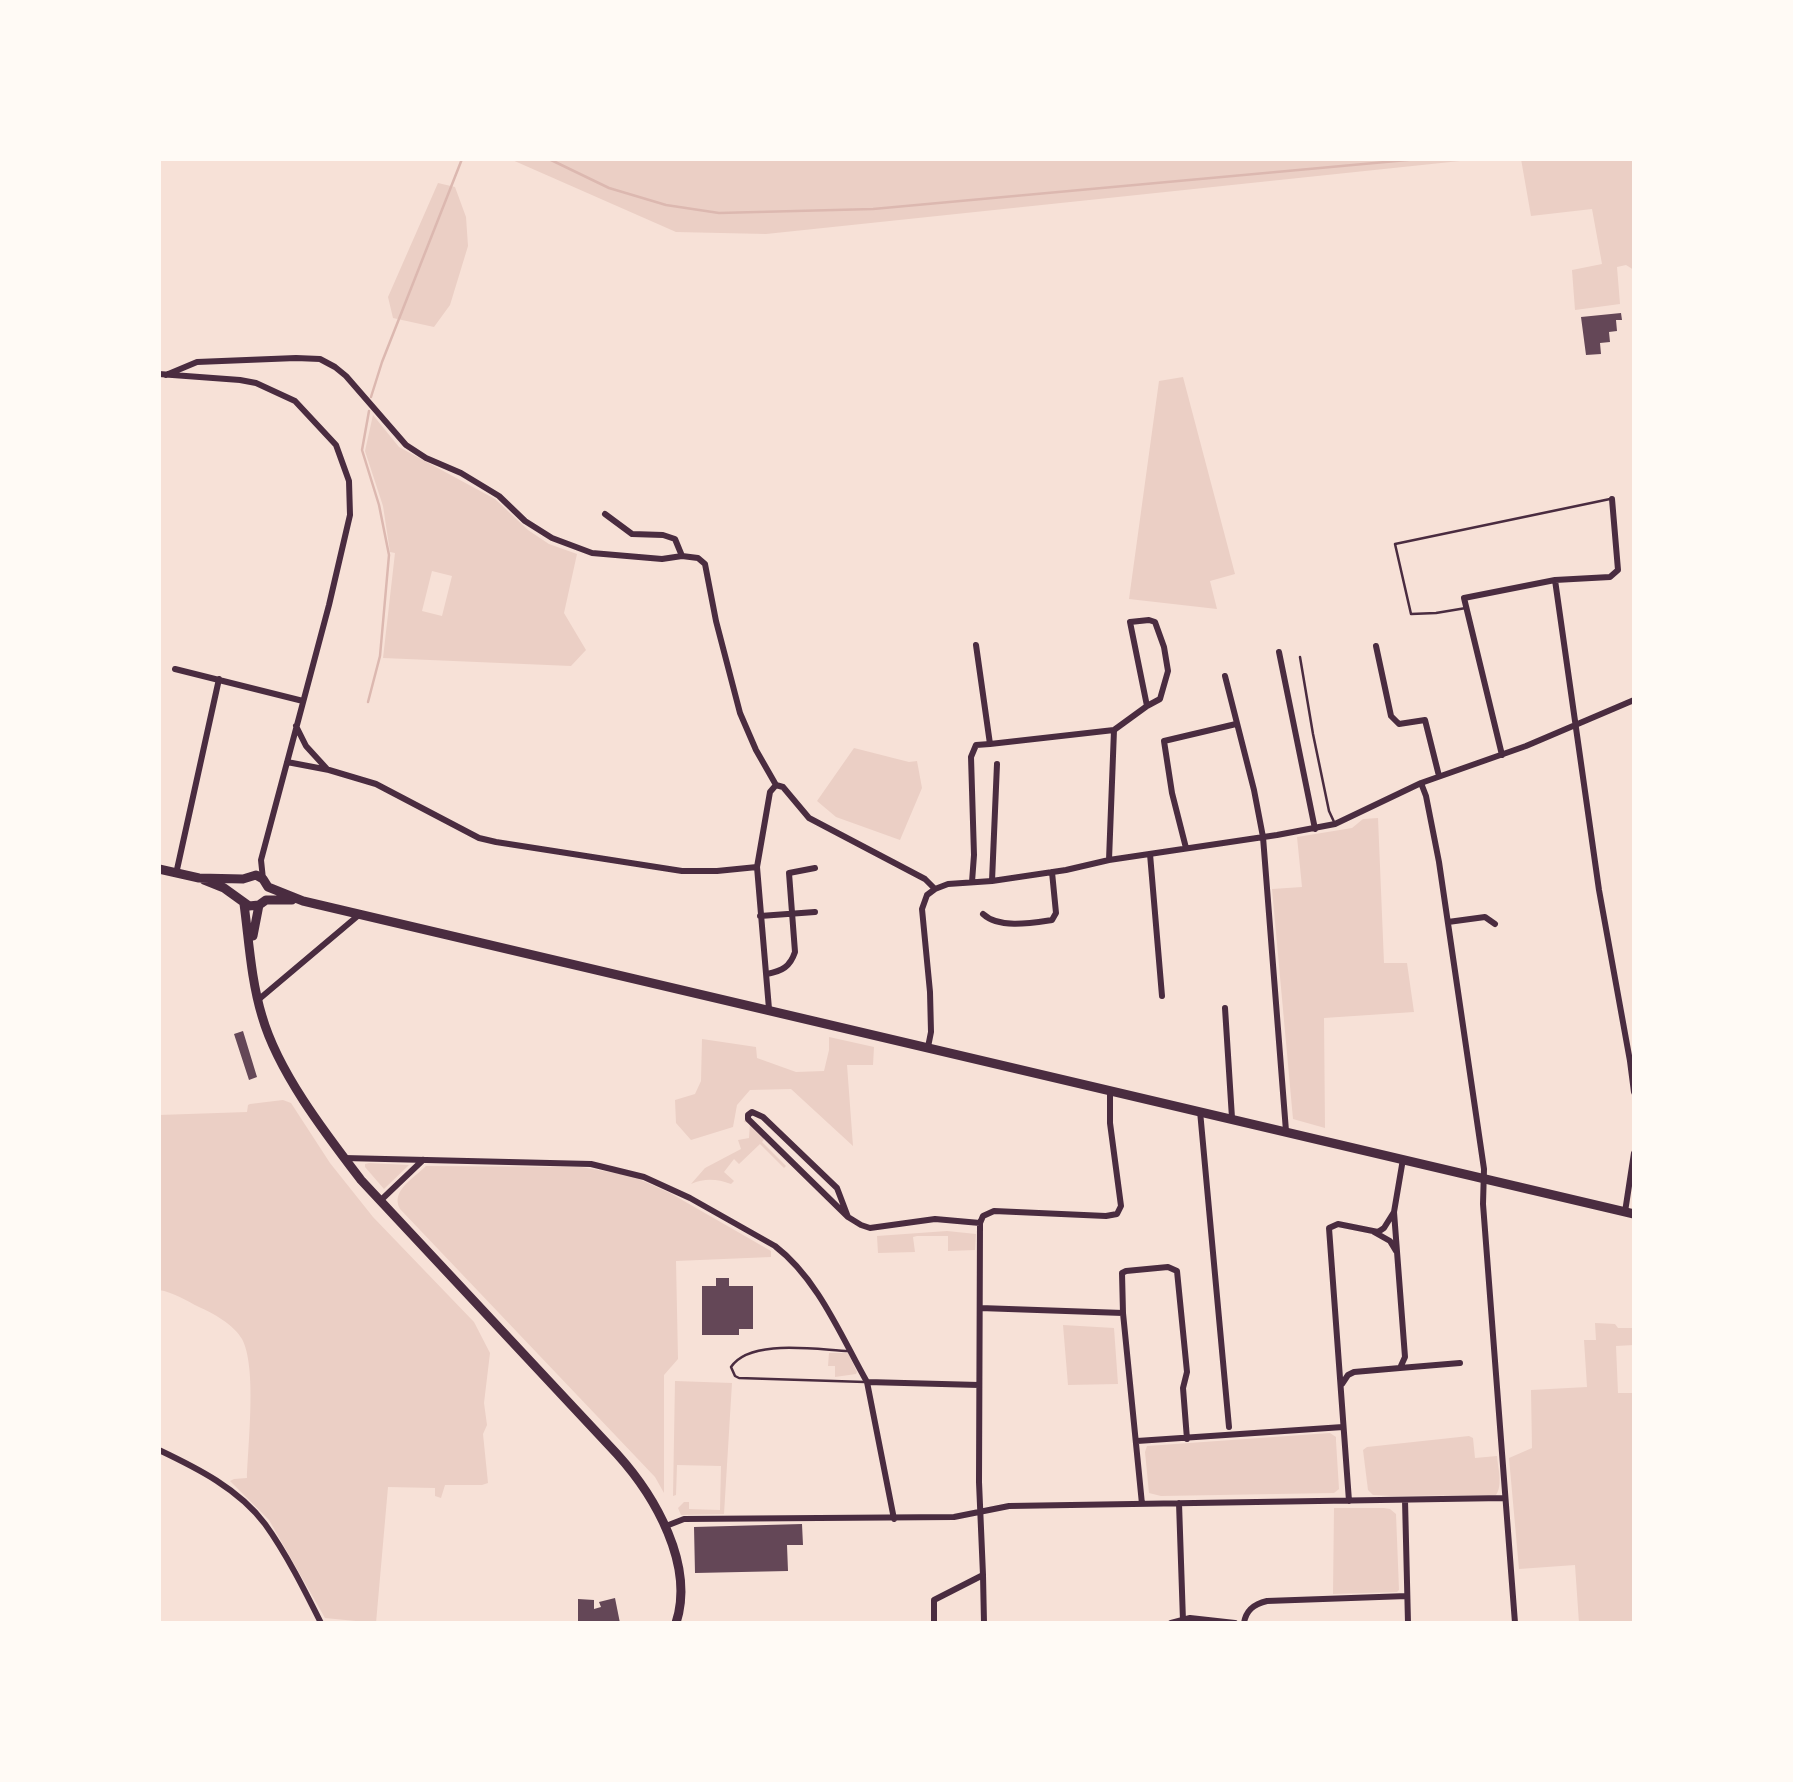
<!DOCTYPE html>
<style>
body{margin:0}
#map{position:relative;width:1793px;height:1782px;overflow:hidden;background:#f7e1d7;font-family:"Nunito Sans",sans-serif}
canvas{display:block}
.frame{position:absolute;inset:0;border:161px solid #fffaf5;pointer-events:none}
</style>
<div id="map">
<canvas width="1793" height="1782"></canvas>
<div class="frame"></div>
</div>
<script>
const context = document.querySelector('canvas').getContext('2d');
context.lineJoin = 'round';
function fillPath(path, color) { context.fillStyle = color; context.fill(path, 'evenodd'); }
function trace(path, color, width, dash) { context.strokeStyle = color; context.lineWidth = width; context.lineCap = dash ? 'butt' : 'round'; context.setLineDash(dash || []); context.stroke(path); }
fillPath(new Path2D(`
 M510,159H1479L766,234L676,232Z
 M1521,159H1634V270L1626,265L1617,267L1620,304L1575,310L1572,270L1602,264L1592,209L1531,216Z
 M438,183L455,187L466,217L468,246L450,305L434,327L393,318L388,297Z
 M1183,377L1235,574L1210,581L1217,609L1129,599L1159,381Z
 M373,415L399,447L495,499L528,530L549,544L577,554L564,613L586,650L571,666L383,658L395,553L390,552L383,506L365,451ZM432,571L452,576L442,616L422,611Z
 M854,748L909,762L917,761L922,788L900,840L836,817L817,801Z
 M1378,818L1384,963H1407L1414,1012L1324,1018L1325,1128L1293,1119L1272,889L1302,887L1297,837L1352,828L1363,819Z
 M829,1037L874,1047L873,1065H847L853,1146L791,1089L750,1090L737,1105L733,1127L691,1140L676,1123L675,1100L695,1094L701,1081L702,1039L756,1047L757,1058L796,1072L824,1071L829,1050Z
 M283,1100L291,1103L330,1163L373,1217L474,1322L490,1353L484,1403L487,1425L483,1434L488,1483L482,1485H445L441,1498L435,1496V1488L388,1487L376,1623L325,1618L269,1520L230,1481L234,1479L247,1478C248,1444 257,1367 242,1339C234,1325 213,1313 199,1307C187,1301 173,1292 159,1290V1115L247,1112L248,1105L250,1104Z
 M746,1118L765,1138L762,1142L786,1166L784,1168L760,1144L739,1164L734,1159L724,1172L734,1181L731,1184C717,1179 705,1178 691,1184L705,1168L741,1149L738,1140L749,1138L750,1123L744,1122Z
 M369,1163L409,1165L384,1189L365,1167V1164Z
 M426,1166L581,1167L632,1176L670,1193L771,1251V1257L676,1261L678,1359L664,1375V1493L655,1477L400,1209C390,1191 414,1178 426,1166Z
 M947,1231L976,1234L975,1250L948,1251V1236H917L913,1237L915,1252L878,1253L877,1236Z
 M1595,1323L1615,1324L1618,1328H1633L1634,1345L1616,1346L1618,1393H1634V1622L1579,1623L1575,1565L1519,1569L1509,1458L1532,1448L1531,1390L1587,1387L1584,1340H1596Z
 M1063,1325L1114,1328L1118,1384L1068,1385Z
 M829,1353H848L857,1372L856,1374L835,1377V1366H828Z
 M675,1381L732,1383L724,1514L681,1515L678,1508L684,1502H689V1509L720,1510L721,1466L677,1465L676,1495L673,1496Z
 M1330,1433L1336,1437V1441L1339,1489L1334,1493L1161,1496L1149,1493L1145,1452L1147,1446Z
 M1469,1436L1473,1438L1475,1458L1497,1456C1498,1468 1503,1485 1496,1495L1391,1496L1373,1495L1368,1490L1363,1450L1367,1447Z
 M1334,1508H1384L1390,1509L1396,1514L1399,1590L1397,1592L1333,1594Z`), '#ebcfc5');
trace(new Path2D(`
 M549,159L609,188L666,205L719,213L873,209L1418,159
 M371,397L382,362L462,159
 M368,702L380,656L389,555L379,505L362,450L369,411`), '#dcb8b0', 2.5);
fillPath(new Path2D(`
 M1621,313L1622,320H1616L1617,331L1609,332L1610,342L1600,343L1601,354L1586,355L1581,317Z
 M243,1031L257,1077L249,1080L234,1034Z
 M716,1278H729V1286H753V1329H739V1335H702V1286H716Z
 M802,1524L803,1545H787L788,1571L695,1573L694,1527Z
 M615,1598L620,1623H578V1599L594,1600V1609L601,1607L599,1602Z`), '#644757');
trace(new Path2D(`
 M1466,608L1436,613L1411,614L1395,544L1610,499
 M1300,657L1313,734L1329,811L1335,824
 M849,1351C818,1350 750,1338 731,1367L735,1376L739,1378L865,1382`), '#4a2c40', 2.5);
trace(new Path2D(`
 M159,374L240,380L256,383L295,401L336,445L349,481L350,515L329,605L261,860L263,879
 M166,375L197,362L296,358L320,359L335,367L346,376L406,445L426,458L461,473L499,496L525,521L552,538L592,553L662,559L682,556L698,558L705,564L716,621L740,713L756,750L776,785L783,787L809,818L925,879L935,889
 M605,514L632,534L663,535L675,539L682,556
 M1555,580L1599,890L1630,1061L1634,1092
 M976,645L990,744L1114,730
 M1376,646L1391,716L1399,724L1425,720L1439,776
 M1279,652L1315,829
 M175,669L303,701
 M1225,676L1254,790L1263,837L1286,1131
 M296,726L306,746L327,769
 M1502,755L1464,598L1555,580L1610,577L1618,570L1612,499
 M287,762L329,770L376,784L479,838L496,842L682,871H717L757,867
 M1421,783L1426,796L1439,862L1484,1169L1483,1204L1515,1623
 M1186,848L1172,793L1164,741L1236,724
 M1150,854L1162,996
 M1109,860L1114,730L1147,706L1130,622L1149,620L1155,622L1164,647L1168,671L1160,699L1147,706
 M176,874L219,679
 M992,881L997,764
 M972,882L974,855L971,757L976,745L990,744
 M983,914C999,929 1032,923 1052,920L1056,913L1052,872
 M760,916L815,912
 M1448,922L1485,917L1495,924
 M767,974C782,971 790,967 795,952L789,873L815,868
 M258,1000L360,914
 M1225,1008L1232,1118
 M769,1009L757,867L770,792L776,785
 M928,1047L931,1032L930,992L922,909L927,895L935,889L948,884L992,881L1066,870L1109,860L1277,835L1335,824L1421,783L1526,746L1634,700
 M1200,1111L1229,1427
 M344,1158L591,1164L644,1177L690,1198L775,1246C818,1279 841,1336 867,1382L979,1385
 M380,1201L423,1160
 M1625,1212L1634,1153
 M848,1217L837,1188L763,1117L752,1112L748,1115V1119L848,1217L861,1225L870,1228L935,1219L980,1223
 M1374,1232L1390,1241L1396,1251
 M980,1308L1123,1313L1142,1504
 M1123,1313L1122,1273L1126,1271L1168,1267L1177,1271L1187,1372L1183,1388L1187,1439
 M1400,1368L1460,1363
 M867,1382L894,1519
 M1342,1384L1348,1375L1354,1372L1400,1368L1405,1357L1394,1212L1403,1159
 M1137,1441L1343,1427
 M159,1450C197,1468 239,1489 265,1524C286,1553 305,1591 321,1623
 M1405,1500L1408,1623
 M1349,1501L1329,1228L1338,1224L1378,1232L1384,1228L1394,1212
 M1179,1503L1183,1621
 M666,1526L684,1519L954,1517L1009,1506L1504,1498
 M983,1575L984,1623
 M934,1623V1600L983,1575L979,1482L980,1223L983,1216L994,1211L1106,1216L1117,1214L1121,1206L1110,1123V1090
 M1171,1623L1190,1618L1235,1623
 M1244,1623C1246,1610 1254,1604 1267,1601L1407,1596`), '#4a2c40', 6);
trace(new Path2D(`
 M159,869L199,878L243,879L256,875L263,879L268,887L303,901L1634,1214
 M204,880L224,888L249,906L259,905L266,900H292
 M244,904C249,941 251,980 262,1016C278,1072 325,1133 361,1180L617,1454C655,1496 695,1565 676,1623
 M253,936L259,905`), '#4a2c40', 9);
</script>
